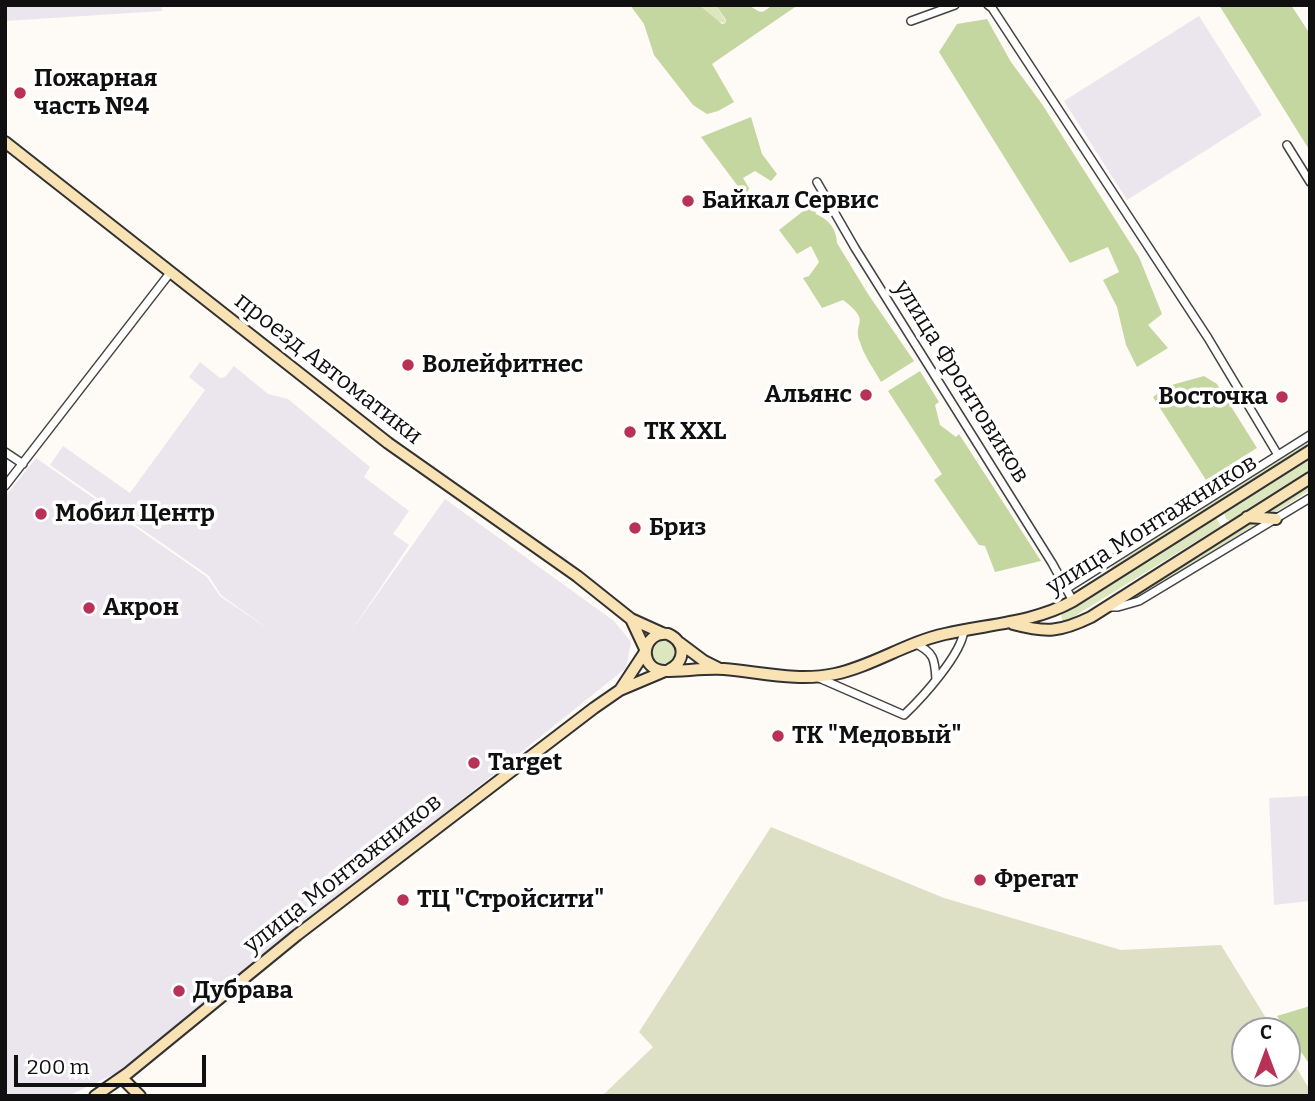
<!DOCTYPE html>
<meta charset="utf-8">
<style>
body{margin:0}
#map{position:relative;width:1315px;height:1101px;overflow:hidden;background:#fefaf5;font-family:Bitter,serif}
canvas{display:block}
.frame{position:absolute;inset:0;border:7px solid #101010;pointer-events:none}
.north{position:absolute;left:1231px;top:1017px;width:70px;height:70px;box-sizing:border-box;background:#fff;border:2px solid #9f9f9f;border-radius:50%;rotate:0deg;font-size:19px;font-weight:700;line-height:28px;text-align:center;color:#101010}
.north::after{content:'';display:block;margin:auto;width:24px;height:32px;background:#b83157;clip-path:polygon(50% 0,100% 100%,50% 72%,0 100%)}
.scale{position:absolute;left:14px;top:1055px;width:192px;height:32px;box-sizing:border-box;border:4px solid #101010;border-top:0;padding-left:9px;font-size:21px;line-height:24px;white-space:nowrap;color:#101010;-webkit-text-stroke:5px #fff;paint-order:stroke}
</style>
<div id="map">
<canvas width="1315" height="1101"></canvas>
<div class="frame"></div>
<div class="north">С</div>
<div class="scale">200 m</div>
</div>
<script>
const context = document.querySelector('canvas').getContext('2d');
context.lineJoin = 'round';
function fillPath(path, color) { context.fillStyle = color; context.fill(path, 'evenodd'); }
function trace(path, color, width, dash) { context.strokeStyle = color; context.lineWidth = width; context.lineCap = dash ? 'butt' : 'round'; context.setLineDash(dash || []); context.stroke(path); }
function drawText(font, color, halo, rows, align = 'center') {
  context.font = font + ' Bitter,serif'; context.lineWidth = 7; context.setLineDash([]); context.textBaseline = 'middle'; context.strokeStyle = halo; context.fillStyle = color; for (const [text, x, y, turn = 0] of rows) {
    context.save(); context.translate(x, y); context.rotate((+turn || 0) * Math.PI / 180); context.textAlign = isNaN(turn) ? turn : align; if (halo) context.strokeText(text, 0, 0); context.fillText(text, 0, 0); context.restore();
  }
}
fillPath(new Path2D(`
 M5,5H161L162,11L5,21Z
 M1199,16L1262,115L1127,200L1064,101Z
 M200,362L220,378L225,377L234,366L268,394L288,399L370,467L364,477L409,511L393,534L409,545L350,633L445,499L614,621L631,642L626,668L129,1067L68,1096H5V497L36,458L207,577L220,596L271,631L221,595L209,576L50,465L63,446L130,493L205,390L189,377Z
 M1310,796V901L1274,905L1269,798Z`), '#ebe6ee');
fillPath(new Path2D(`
 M699,5H716L727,23C716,24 707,12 699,5Z
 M1310,441V447L1111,572L1112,566Z
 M1310,459V471L1230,521L1226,519L1224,512Z
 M1310,483V490L1270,516L1259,515Z
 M1216,518L1221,526L1065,622L1062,620L1061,614Z
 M1252,519L1263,520L1160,583L1121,602Z
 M650 652a13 13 0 1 1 26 0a13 13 0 1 1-26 0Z`), '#dde7bf');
fillPath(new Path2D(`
 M630,5H699L722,24L726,23V20L716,5C725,5 738,3 746,5C760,9 758,18 772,5H798L712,64L734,102L718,111L707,114L693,105L654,55L644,24Z
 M1219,5H1291L1310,34V151Z
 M987,19L1011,62L1042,104L1139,257L1162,314L1148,325L1168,348L1137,367L1126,345L1117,307L1103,280L1119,272L1108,247L1070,263L939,52L957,24Z
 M751,117L762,154L777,174L771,181L755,171L743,178L749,188L746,197L701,137Z
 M806,201L814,206L816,214C829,220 836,228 837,243L868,294L914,361L881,382C874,369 864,356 860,342C852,321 873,323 843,300L822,308L803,278L809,276L819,262L811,246L797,254L779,230L802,212L803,204Z
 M920,371L939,402L935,405L940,425L956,437L959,434L1041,561L995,572L985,546L979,545L934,480L942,474L888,391Z
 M1204,376L1217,384L1257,448L1206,480L1153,397L1168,386Z
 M1310,1006V1065L1277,1016Z`), '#c5d7a0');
fillPath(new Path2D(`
 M771,827L944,898L1121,950L1221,945L1274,1031H1245V1073H1287V1052L1310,1090V1096H602L653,1047L639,1032Z`), '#dee0c5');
const minor = new Path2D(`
 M988,5L992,8L1208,338L1278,455
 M911,21L955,5
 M1287,145L1310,182
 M817,182L855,248L1052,563L1073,601
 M5,452L23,464
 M5,486L170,273
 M1066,589L1310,435
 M1109,607H1118L1139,601L1310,498
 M914,643C934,652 935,659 936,680
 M819,678L904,715C922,698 962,654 964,630`);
const secondary = new Path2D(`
 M5,142L388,443L577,576L631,619L662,633
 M1247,517L1276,519
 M631,619L645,649
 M1013,624C1047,633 1060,632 1091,617L1310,478
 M680,643L704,661L718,668
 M669,670C686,661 686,642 668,634C640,631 638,671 665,671C684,671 704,668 724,669C760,672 798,682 835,674C873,666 907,642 945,634C989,624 1033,623 1073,601L1310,451
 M620,690L645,652
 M122,1078L140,1096
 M95,1096L128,1073L297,935L594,708L620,690L665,671`);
trace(minor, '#434343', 10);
trace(secondary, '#323232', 14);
trace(minor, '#fff', 7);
trace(secondary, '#f9e2b4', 10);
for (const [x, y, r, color] of [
 [20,93,7,"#b83157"],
 [688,201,7,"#b83157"],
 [408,365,7,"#b83157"],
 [866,395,7,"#b83157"],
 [1282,397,7,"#b83157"],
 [630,432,7,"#b83157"],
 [41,514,7,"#b83157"],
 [635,528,7,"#b83157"],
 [89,608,7,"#b83157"],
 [778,736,7,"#b83157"],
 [474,763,7,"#b83157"],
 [980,880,7,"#b83157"],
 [403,900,7,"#b83157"],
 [179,991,7,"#b83157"]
]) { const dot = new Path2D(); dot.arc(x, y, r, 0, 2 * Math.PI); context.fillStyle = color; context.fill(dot); trace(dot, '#fff', 2.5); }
drawText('bold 24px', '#101010', '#fff', [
 ["Пожарная",34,79],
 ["часть №4",34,107],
 ["Байкал Сервис",702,201],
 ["Волейфитнес",422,365],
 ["Альянс",852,395,"right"],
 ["Восточка",1268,397,"right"],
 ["ТК XXL",644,432],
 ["Мобил Центр",55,514],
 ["Бриз",649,528],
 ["Акрон",103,608],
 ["ТК \"Медовый\"",792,736],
 ["Target",488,763],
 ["Фрегат",994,880],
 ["ТЦ \"Стройсити\"",417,900],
 ["Дубрава",193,991]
], 'left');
drawText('24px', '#101010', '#fff', [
 ["проезд Автоматики",328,369,38],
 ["улица Фронтовиков",961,382,58],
 ["улица Монтажников",1152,525,-32],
 ["улица Монтажников",343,874,-38]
]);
</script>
